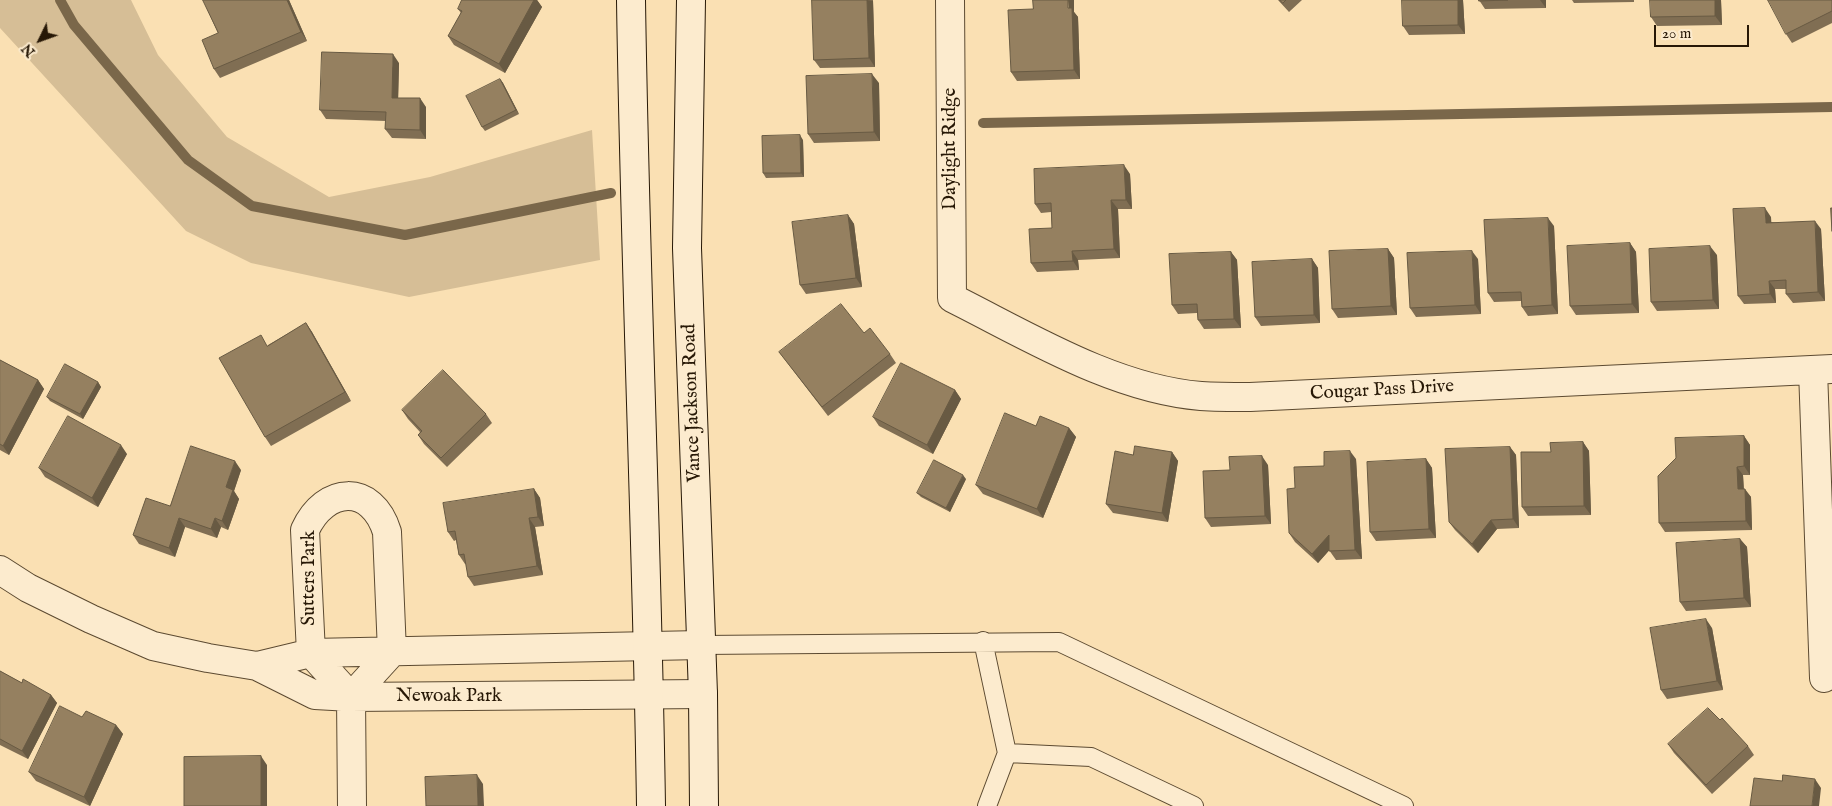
<!DOCTYPE html>
<style>
body{margin:0}
#map{position:relative;width:1832px;height:806px;overflow:hidden;background:#fae0b3;font-family:"IM FELL English",serif}
canvas{display:block}
.north{position:absolute;left:15px;top:15px;width:50px;height:50px;-webkit-text-stroke:4px #fcebce;paint-order:stroke;rotate:228deg;font-size:14px;font-weight:700;line-height:20px;text-align:center;color:#271806}
.north::after{content:'';display:block;margin:auto;width:18px;height:22px;background:#271806;clip-path:polygon(50% 0,100% 100%,50% 72%,0 100%)}
.scale{position:absolute;left:1654px;top:25px;width:95px;height:22px;box-sizing:border-box;border:2px solid #271806;border-top:0;padding-left:6px;font-size:15px;line-height:18px;white-space:nowrap;color:#271806;-webkit-text-stroke:4px #fcebce;paint-order:stroke}
</style>
<div id="map">
<canvas width="1832" height="806"></canvas>
<div class="north">N</div>
<div class="scale">20 m</div>
</div>
<script>
const context = document.querySelector('canvas').getContext('2d');
context.lineJoin = 'round';
function fillPath(path, color) { context.fillStyle = color; context.fill(path, 'evenodd'); }
function trace(path, color, width, dash) { context.strokeStyle = color; context.lineWidth = width; context.lineCap = dash ? 'butt' : 'round'; context.setLineDash(dash || []); context.stroke(path); }
function drawText(font, color, halo, rows, align = 'center') {
  context.font = font + ' "IM FELL English",serif'; context.lineWidth = 4; context.setLineDash([]); context.textBaseline = 'middle'; context.strokeStyle = halo; context.fillStyle = color; for (const [text, x, y, turn = 0] of rows) {
    context.save(); context.translate(x, y); context.rotate((+turn || 0) * Math.PI / 180); context.textAlign = isNaN(turn) ? turn : align; if (halo) context.strokeText(text, 0, 0); context.fillText(text, 0, 0); context.restore();
  }
}
fillPath(new Path2D(`
 M0,0H131L158,55L227,137L329,197L430,177L592,130L600,260L409,297L251,263L186,231L0,28Z`), '#d6be96');
trace(new Path2D(`
 M60,0L74,25L188,160L252,206L405,235L611,193
 M983,123L1832,107`), '#7a674a', 10);
const service = new Path2D(`
 M983,641L1007,753L1091,757L1194,806
 M701,645L1059,642L1404,806
 M987,806L1007,753`);
const minor = new Path2D(`
 M950,0L952,298C1028,336 1114,389 1201,396C1217,397 1234,397 1250,397L1832,369
 M1813,370L1824,678
 M0,570L28,588L91,619L153,646L208,658L257,666L315,695L351,697L703,694
 M257,666L311,653L701,645
 M351,697L392,652L387,532C372,483 325,486 305,530L311,653L351,697L352,806`);
const secondary = new Path2D(`
 M631,0C635,269 647,537 651,806
 M691,0L687,248L703,694L704,806`);
trace(service, '#5c4a31', 20);
trace(minor, '#5c4a31', 30);
trace(secondary, '#271806', 30);
trace(service, '#fcebce', 18);
trace(minor, '#fcebce', 28);
trace(secondary, '#fcebce', 28);
fillPath(new Path2D(`
 M203,0H289L307,41L220,78L214,69L218,33Z
 M462,0H537L542,7L505,73L454,45L448,36L461,13L458,9Z
 M812,0H873L875,67L820,68L814,60Z
 M1278,0H1302L1289,12Z
 M1463,0L1465,34L1409,35L1403,26Z
 M1479,0H1546V8L1485,9Z
 M1572,0H1634V2L1574,3Z
 M1721,0L1722,25L1657,26L1651,17Z
 M1832,0V23L1792,43L1786,34Z
 M1033,9L1074,12L1078,17L1080,79L1017,81L1011,72Z
 M399,63L398,98L426,107V139L392,138L385,129L386,121L326,119L320,110Z
 M500,79L503,83L519,114L485,131L482,127Z
 M879,83L880,141L814,143L808,134Z
 M803,140L804,177L766,178L763,173Z
 M1130,174L1132,209H1118L1120,258L1078,260L1079,270L1037,272L1031,263L1052,228L1051,212L1041,213L1035,204Z
 M848,215L854,224L862,287L806,294L800,285Z
 M1771,217V222L1821,229L1825,301L1793,303L1786,294V289H1775L1776,303L1744,304L1738,296Z
 M1554,226L1558,314L1528,316L1522,307L1521,301L1494,302L1488,293Z
 M1630,243L1636,252L1639,313L1576,315L1570,306Z
 M1388,249L1394,258L1397,315L1338,318L1332,309Z
 M1231,252L1237,260L1241,328L1204,329L1198,320L1197,313L1178,314L1172,305Z
 M1717,255L1719,309L1657,311L1651,302Z
 M1312,259L1318,268L1320,323L1261,326L1255,317Z
 M1478,259L1481,314L1416,317L1410,308Z
 M306,323L312,332L351,401L271,446L265,437L268,345Z
 M864,333L890,354L896,363L828,416L779,352Z
 M0,360L38,380L44,389L9,455L0,450Z
 M98,382L101,387L83,419L50,401L47,397Z
 M955,390L961,399L933,454L879,426L873,417Z
 M402,410L486,414L492,423L447,467L424,444L418,435L420,432L408,419Z
 M1036,426L1069,428L1076,437L1043,518L983,494L976,485Z
 M1744,436L1750,445V475H1743L1744,489L1751,497L1752,530L1665,532L1659,523L1676,458Z
 M1583,442L1589,451L1591,515L1528,516L1522,507L1551,452Z
 M1510,447L1516,455L1519,528L1497,529L1478,553L1455,530L1449,522Z
 M1172,452L1178,461L1168,522L1113,513L1106,504L1133,455Z
 M127,454L98,507L45,477L39,468Z
 M1356,459L1362,559L1336,560L1329,550L1318,563L1295,542L1289,533L1295,488L1324,466Z
 M1426,459L1432,468L1436,538L1376,541L1370,532Z
 M1268,465L1271,524L1211,527L1205,518L1230,470Z
 M241,470L234,491L239,499L228,530L221,527L217,538L185,527L175,557L139,544L133,535L170,506Z
 M966,479L950,512L921,497L917,493Z
 M534,489L540,498L544,526L535,527L543,575L474,586L468,577L466,564H465L459,555L456,540L454,541L448,532Z
 M1740,539L1747,547L1751,607L1686,611L1680,602Z
 M1712,628L1723,690L1667,699L1661,690Z
 M0,671L22,683L51,695L57,703L28,759L0,745Z
 M82,717L116,725L123,734L90,806L36,781L29,772Z
 M1720,720L1748,746L1754,755L1712,794L1674,753L1668,744Z`), '#806e53');
fillPath(new Path2D(`
 M287,0H289L307,41L301,32Z
 M534,0H537L542,7L505,73L499,64Z
 M867,0L873,1L875,67L869,58Z
 M1068,0H1074V12L1078,17L1080,79L1074,70Z
 M1458,0H1463L1465,34L1458,25Z
 M1540,0H1546V8Z
 M1715,0H1721L1722,25L1715,16Z
 M393,54L399,63L398,106L392,98Z
 M872,74L879,83L880,141L874,132Z
 M500,79L503,83L519,114L516,110Z
 M420,98L426,107V139L420,130Z
 M800,135L803,140L804,177L801,173Z
 M1124,165L1130,174L1132,209L1126,200Z
 M1111,200L1118,209L1120,258L1114,249Z
 M1765,208L1771,217L1772,232L1766,223Z
 M848,215L854,224L862,287L856,278Z
 M1548,218L1554,226L1558,314L1552,305Z
 M1815,221L1821,229L1825,301L1818,292Z
 M1630,243L1636,252L1639,313L1632,304Z
 M1710,246L1717,255L1719,309L1713,300Z
 M1388,249L1394,258L1397,315L1391,306Z
 M1072,251L1078,260L1079,270L1073,261Z
 M1472,251L1478,259L1481,314L1475,305Z
 M1231,252L1237,260L1241,328L1234,319Z
 M1312,259L1318,268L1320,323L1314,315Z
 M1769,281L1775,289L1776,303L1770,294Z
 M306,323L312,332L351,401L345,392Z
 M38,380L44,389L9,455L3,446Z
 M98,382L101,387L83,419L80,414Z
 M955,390L961,399L933,454L927,445Z
 M1069,428L1076,437L1043,518L1037,509Z
 M1744,436L1750,445V475L1744,466Z
 M1583,442L1589,451L1591,515L1584,506Z
 M121,445L127,454L98,507L92,498Z
 M1510,447L1516,455L1519,528L1513,519Z
 M1350,451L1356,459L1362,559L1355,550Z
 M1172,452L1178,461L1168,522L1162,513Z
 M1262,456L1268,465L1271,524L1265,516Z
 M1426,459L1432,468L1436,538L1429,529Z
 M235,461L241,470L234,491L239,499L228,530L222,521L226,487Z
 M1737,467L1743,475L1744,497L1738,489Z
 M963,475L966,479L950,512L946,508Z
 M534,489L540,498L544,526L538,517Z
 M1745,489L1751,497L1752,530L1746,521Z
 M179,518L185,527L175,557L169,548Z
 M215,518L221,527L217,538L211,529Z
 M529,518L535,527L543,575L537,566Z
 M1491,520L1497,529L1478,553L1472,544Z
 M1329,535L1335,544L1318,563L1312,554Z
 M1740,539L1747,547L1751,607L1744,598Z
 M1706,619L1712,628L1723,690L1717,681Z
 M51,695L57,703L28,759L22,751Z
 M116,725L123,734L90,806L84,797Z
 M261,756L267,765V806H261Z
 M477,775L483,784L484,806H478Z
 M1815,779L1821,788L1819,806H1812Z`), '#685a43');
const building = new Path2D(`
 M203,0H287L301,32L214,69L202,40L218,33Z
 M462,0H534L499,64L448,36L462,11L458,9Z
 M812,0H867L869,58L814,60Z
 M1033,0H1068V8H1072L1074,70L1011,72L1008,10L1033,9Z
 M1280,0H1286L1283,3Z
 M1402,0H1458V25L1403,26Z
 M1479,0H1508L1479,1Z
 M1650,0H1715V16L1651,17Z
 M1768,0H1832V11L1786,34Z
 M322,52L393,54L392,98H420V130L385,129L386,112L320,110Z
 M872,74L874,132L808,134L806,76Z
 M500,79L516,110L482,127L466,96Z
 M800,135L801,173H763L762,136Z
 M1124,165L1126,200H1111L1114,249L1072,251L1073,261L1031,263L1029,229L1052,228L1051,203L1035,204L1034,169Z
 M1765,208L1766,223L1815,221L1818,292L1786,294V280L1769,281L1770,294L1738,296L1733,209Z
 M1831,208H1832V231Z
 M848,215L856,278L800,285L792,222Z
 M1548,218L1552,305L1522,307L1521,292L1488,293L1484,220Z
 M1630,243L1632,304L1570,306L1567,246Z
 M1710,246L1713,300L1651,302L1649,249Z
 M1388,249L1391,306L1332,309L1329,251Z
 M1472,251L1475,305L1410,308L1407,253Z
 M1231,252L1234,319L1198,320L1197,304L1172,305L1169,254Z
 M1312,259L1314,315L1255,317L1252,262Z
 M841,304L864,333L870,328L890,354L822,407L779,352Z
 M306,323L345,392L265,437L219,358L261,335L267,346Z
 M0,360L38,380L3,446L0,444Z
 M901,363L955,390L927,445L873,417Z
 M65,364L98,382L80,414L47,397Z
 M443,370L486,414L441,458L418,435L422,431L402,410Z
 M1005,413L1036,426L1040,416L1069,428L1037,509L976,485Z
 M68,416L121,445L92,498L39,468Z
 M1744,436V466L1737,467L1738,489H1745L1746,521L1659,523L1658,476L1676,458L1675,438Z
 M1583,442L1584,506L1522,507L1521,452H1551L1550,443Z
 M191,446L235,461L226,487L233,490L222,521L215,518L211,529L179,518L169,548L133,535L146,498L170,506Z
 M1135,446L1172,452L1162,513L1106,504L1115,451L1133,455Z
 M1510,447L1513,519L1491,520L1472,544L1449,522L1445,449Z
 M1350,451L1355,550L1329,551V535L1312,554L1289,533L1287,489L1295,488L1294,467L1324,466V452Z
 M1262,456L1265,516L1205,518L1203,471L1230,470L1229,457Z
 M1426,459L1429,529L1370,532L1367,462Z
 M934,460L963,475L946,508L917,493Z
 M534,489L538,517L529,518L537,566L468,577L464,554L459,555L455,531L448,532L443,503Z
 M1740,539L1744,598L1680,602L1676,543Z
 M1706,619L1717,681L1661,690L1650,628Z
 M0,671L22,683L23,679L51,695L22,751L0,739Z
 M60,706L82,717L86,711L116,725L84,797L29,772Z
 M1708,708L1720,720L1722,718L1748,746L1706,785L1668,744Z
 M261,756V806H184V757Z
 M477,775L478,806H426L425,777Z
 M1783,775L1815,779L1812,806H1750L1754,778L1782,781Z`);
fillPath(building, '#958060');
trace(building, '#685a43', 1);
drawText('19px', '#271806', '#fcebce', [
 ["Daylight Ridge",951,149,-90],
 ["Cougar Pass Drive",1382,391,-3],
 ["Vance Jackson Road",693,403,-92],
 ["Sutters Park",310,578,-90],
 ["Newoak Park",449,697]
]);
</script>
